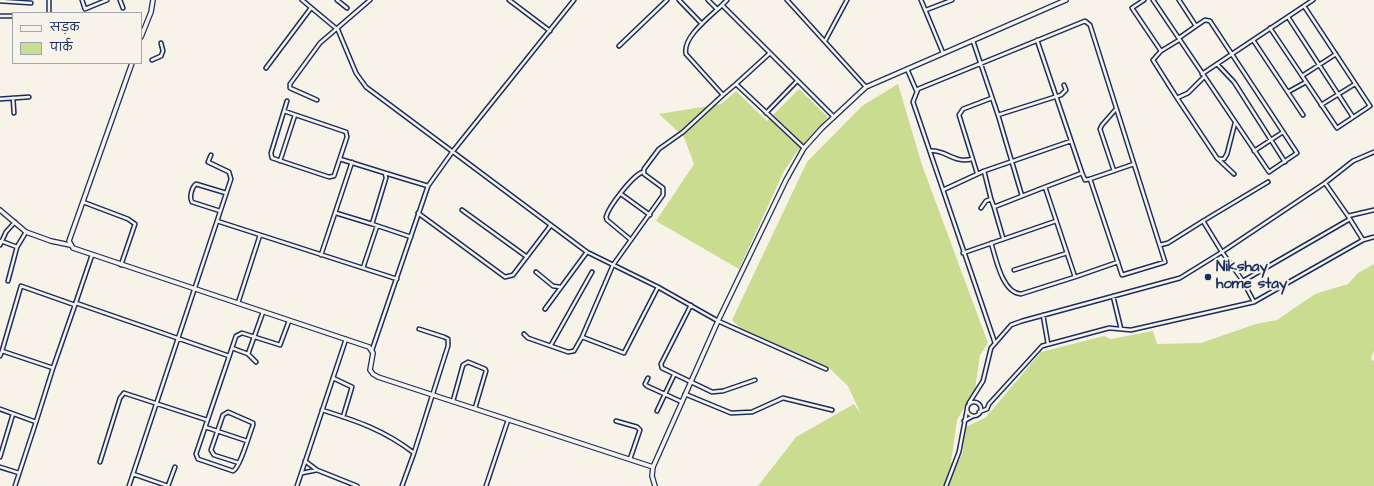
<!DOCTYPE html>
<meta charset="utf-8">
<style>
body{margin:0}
#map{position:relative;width:1374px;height:486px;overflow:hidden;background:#f7f3e8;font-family:"Architects Daughter","Playpen Sans Deva",sans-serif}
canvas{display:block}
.legend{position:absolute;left:12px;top:12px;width:130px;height:52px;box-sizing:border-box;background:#f7f3e8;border:1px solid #9fa5b1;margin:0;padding:5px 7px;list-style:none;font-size:12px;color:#1b2f5e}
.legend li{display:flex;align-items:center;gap:8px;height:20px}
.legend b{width:20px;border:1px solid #9fa5b1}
</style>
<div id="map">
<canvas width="1374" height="486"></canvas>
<ul class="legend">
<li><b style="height:5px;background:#f7f3e8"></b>सड़क</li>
<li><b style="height:11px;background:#cadc90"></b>पार्क</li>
</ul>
</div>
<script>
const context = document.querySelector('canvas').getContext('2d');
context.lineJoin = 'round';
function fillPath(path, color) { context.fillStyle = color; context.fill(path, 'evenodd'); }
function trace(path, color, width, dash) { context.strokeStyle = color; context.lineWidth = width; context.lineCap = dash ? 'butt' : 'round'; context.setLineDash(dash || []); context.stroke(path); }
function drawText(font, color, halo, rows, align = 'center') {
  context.font = font + ' "Architects Daughter",sans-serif'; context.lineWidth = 4; context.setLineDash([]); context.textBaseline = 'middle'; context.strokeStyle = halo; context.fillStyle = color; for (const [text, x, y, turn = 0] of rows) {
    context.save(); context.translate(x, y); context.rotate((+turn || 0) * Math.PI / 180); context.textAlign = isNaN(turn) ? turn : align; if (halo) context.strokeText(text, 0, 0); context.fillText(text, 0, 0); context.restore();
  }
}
fillPath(new Path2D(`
 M898,84L922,165L988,343L980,355L975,389L957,420L951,462L956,465L962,455L966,427L986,417L1041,352L1104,336L1111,339L1153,331L1157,344L1201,343L1256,324L1277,320L1315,294L1348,284L1358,273L1374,264V350L1371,358L1374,362V486H758L796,437L854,404L861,414L848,386L828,367L740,328L732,320L807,162L862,106Z
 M799,89L828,117L796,153L784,171L739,269L656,221L694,164L684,137L659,114L721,104L736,91L767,121Z`), '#cadc90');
const street = new Path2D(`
 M49,0V13
 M82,0L85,9L107,0
 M120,0L123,8
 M302,0L338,30L356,73L366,87L587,252L658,287L718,321L826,369
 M337,0L347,8
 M509,0L550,31
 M679,0L702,24
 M708,0L717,9
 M727,0L722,5L834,117
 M787,0L866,87
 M921,0L943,53
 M1144,0L1132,8L1161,51
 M1153,0L1269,172L1297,153L1210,21L1205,20L1196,26L1179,0
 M0,1L31,3
 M722,5C711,16 682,37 686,54L723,95L736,84L804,148
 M926,10L952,0
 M0,16H13
 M1288,17L1353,117
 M1270,28L1337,128L1370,106L1304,6
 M1179,38L1196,26
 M1037,40L1082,173
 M1253,40L1303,115
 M825,41L847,0
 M973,41L998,115L1022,196
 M619,46L667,0
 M152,60L161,56L163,51L161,43
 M1217,64L1234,82L1285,162
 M266,68L311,8
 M907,69L917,92
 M1202,74L1313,0
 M1302,76L1336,54
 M1204,77L1188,93L1177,98L1217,158L1234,174
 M736,84L770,53
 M1288,92L1306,82
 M13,98L14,113
 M1177,98L1153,60L1161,51L1179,40
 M0,99L29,97
 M317,100L290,88V84L320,43L370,0
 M1321,105L1355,84
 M284,111L346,132L347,137L334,176L329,177L272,158L271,153L287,101
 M766,113L797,81
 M998,115L1061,95L1066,90L1064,85
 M930,151C945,149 954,164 972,159
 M1254,151L1283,132
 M340,159L385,173L386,178L372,224L411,237
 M1219,159H1224L1227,154L1235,123
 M280,161L295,115
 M984,171L943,190L913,102L918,89L1085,21L1090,25L1165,262L1122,275L1090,179L1134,164
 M1114,171L1100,129L1102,125L1116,109
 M385,173L428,186
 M977,173L959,115L963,109L992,98
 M1090,179L1085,180L1082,173L1045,187L1075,277L1118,262
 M1325,183L1222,252L1243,281L1254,302L1363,240
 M943,190L995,343
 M621,194L650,215
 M991,199L994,207
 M83,202L128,219L135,224L121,265
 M981,208L986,201L991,199L984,171L1071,141
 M462,210L527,257
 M1374,210L1348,216L1363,240L1374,237
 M220,211L192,202C189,197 192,187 196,184L226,193
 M336,213L372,224
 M418,213L505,277L513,275L551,225
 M1348,216L1325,183L1353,161L1374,152
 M217,221L397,279
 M1203,221L1268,182
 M1003,238L994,207L1045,187
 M631,240L607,220L606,217C609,206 633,175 643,172
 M1,241L17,247
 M991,243C996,258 1002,293 1021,294L1075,277
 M0,245L6,232L15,222
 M963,253L1056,221
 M321,255L352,162
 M363,268L377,226
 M1014,270L1067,253
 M536,272L553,286L560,287
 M8,281L17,247L26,232
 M1243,281L1350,219
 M658,287L624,353L582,337L613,265L663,195V188L644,174V169L659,149L683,132L723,95
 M1113,296L1121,329
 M76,303L229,356
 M238,303L260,235
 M691,305L661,364L662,368L712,392L723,391L755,380
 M545,309L587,252
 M1043,315L1048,344
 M524,334L528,338L568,352L574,351L582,337
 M551,345L592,272
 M232,348L248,354L263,312
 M372,350L428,186L453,151L574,0
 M2,351L21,286L75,305L92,255
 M248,354L256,362
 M0,356L2,351L53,368L75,305
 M333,378L352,387L343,417
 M648,378L645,384L647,386L682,402
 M685,394L731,413L752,412L783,398L832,410
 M453,401L463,365L468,362L485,369L486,371L475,408
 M967 409a7 7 0 1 1 14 0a7 7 0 1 1-14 0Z
 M969,403L983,381L991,348L1011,325L1022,321L1180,278L1222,252L1203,221L1168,243L1160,245
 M0,409L36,422L53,368
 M322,410C357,421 384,430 414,453L448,346V339L444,337L419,329
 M657,411L674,375
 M979,412L987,409L989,404L1042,346L1109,328L1131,330L1254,302
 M616,421L637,427L640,430L630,459
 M964,421L973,416
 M205,427L247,441
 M0,457L13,414
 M305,461L317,470L357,486
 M100,462L120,398L124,393L207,420
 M239,463L214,455L211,450L223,415L228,412L253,423V425C249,435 240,468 233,471L198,459L196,454L232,348L236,336L242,333L280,345L289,321
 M0,467L19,473
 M302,473L317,470
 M133,474L168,486
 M15,486L36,422
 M129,486L231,179L229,172L208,162L211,155
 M168,486L175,467
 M297,486L346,339
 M402,486L414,453
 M486,486L508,420
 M946,486L959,452L967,410`);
const secondary = new Path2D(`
 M141,37L151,12L153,0
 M132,63L69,241L73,248L369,347L373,353L370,370L373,374L378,377L653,467
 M0,210L26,232L51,241L70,245
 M655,486L652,476L653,467L718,321L786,180L804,148L822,128L866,87L1066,0`);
trace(street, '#1b2f5e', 5.5);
trace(secondary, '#1b2f5e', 6);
trace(street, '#f7f3e8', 2.5);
trace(secondary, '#f7f3e8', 3.5);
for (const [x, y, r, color] of [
 [1208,277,4,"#1b2f5e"]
]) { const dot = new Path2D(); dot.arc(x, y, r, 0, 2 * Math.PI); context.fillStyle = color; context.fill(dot); trace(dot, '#f7f3e8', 1.5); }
drawText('bold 15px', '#1b2f5e', '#f7f3e8', [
 ["Nikshay",1216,268],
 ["home stay",1216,285]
], 'left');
</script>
